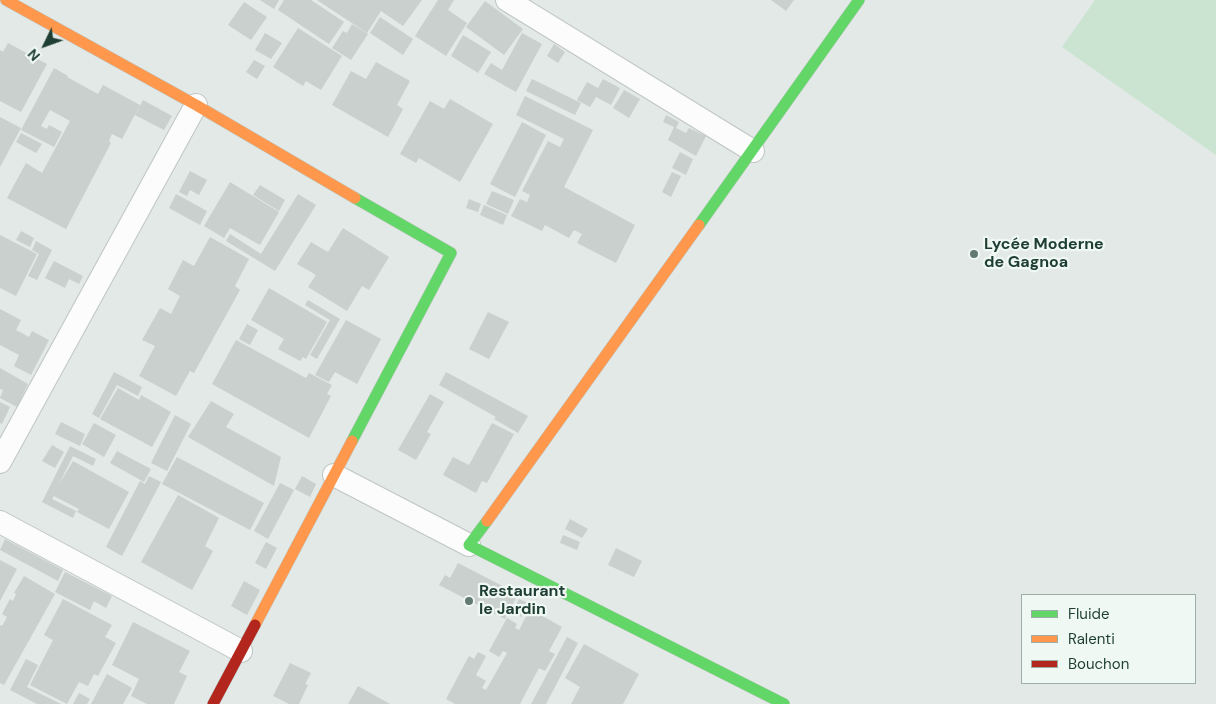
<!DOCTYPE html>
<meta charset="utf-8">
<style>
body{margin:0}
#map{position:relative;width:1216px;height:704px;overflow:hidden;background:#e2e9e6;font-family:"DM Sans",sans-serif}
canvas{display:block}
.legend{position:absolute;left:1021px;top:594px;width:175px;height:90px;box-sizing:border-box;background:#f0f8f4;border:1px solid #9caea7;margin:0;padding:6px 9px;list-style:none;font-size:15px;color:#1e3e34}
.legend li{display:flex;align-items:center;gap:10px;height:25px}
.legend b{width:25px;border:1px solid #9caea7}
.north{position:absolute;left:20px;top:20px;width:50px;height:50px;-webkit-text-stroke:4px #f0f8f4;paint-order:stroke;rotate:228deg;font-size:14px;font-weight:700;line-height:20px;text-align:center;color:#1e3e34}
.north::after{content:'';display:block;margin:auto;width:18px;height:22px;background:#1e3e34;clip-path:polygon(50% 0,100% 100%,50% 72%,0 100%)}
</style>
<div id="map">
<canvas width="1216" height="704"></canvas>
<ul class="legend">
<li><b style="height:6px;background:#63d668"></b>Fluide</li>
<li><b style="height:6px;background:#ff974d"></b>Ralenti</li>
<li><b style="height:6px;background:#b3261e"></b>Bouchon</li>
</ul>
<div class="north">N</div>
</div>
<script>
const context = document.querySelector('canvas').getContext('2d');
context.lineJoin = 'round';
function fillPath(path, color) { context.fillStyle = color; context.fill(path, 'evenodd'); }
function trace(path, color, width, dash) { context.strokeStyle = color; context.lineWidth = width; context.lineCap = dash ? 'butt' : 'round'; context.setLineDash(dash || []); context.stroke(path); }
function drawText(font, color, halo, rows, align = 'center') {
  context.font = font + ' "DM Sans",sans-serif'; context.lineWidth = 4.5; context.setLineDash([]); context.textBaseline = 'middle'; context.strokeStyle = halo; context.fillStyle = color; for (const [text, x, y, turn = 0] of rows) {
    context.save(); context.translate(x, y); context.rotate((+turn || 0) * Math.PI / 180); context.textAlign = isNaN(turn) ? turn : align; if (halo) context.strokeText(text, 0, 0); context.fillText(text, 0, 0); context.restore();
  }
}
fillPath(new Path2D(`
 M1095,0H1216V155L1062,47Z`), '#cae4d1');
fillPath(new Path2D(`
 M260,0H279L274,9Z
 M284,0H311L344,22L329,44L278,10Z
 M317,0H422L403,26L381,11L367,33Z
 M438,0H454L448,10L467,23L446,56L415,36Z
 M771,0H794L786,11Z
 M485,1L523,29L504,55L466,27Z
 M244,2L267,17L251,40L228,25Z
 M380,17L413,39L403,55L370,33Z
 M352,24L368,34L351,60L332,48L343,31L347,33Z
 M298,28L342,56L321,90L306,81L303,86L273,67Z
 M265,33L282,43L271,59L255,50Z
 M522,33L542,44L516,92L484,74L491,63L502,70Z
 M463,35L491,52L478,73L451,56Z
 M8,43L47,64L21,112L0,101V50L3,52Z
 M554,44L565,52L558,63L547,56Z
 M254,60L265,66L257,79L246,72Z
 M376,62L410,81L397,105L403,109L388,137L332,105L351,71L366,79Z
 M54,68L68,76L67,77L98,94L103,85L140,105L122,139L112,134L109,141L111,143L66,229L7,198L26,163L42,173L70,121L50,110L41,126L47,129L49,125L62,132L54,147L21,130Z
 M532,79L581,103L575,115L526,91Z
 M603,79L620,88L611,105L596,97L590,107L577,100L587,82L598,88Z
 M624,90L640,99L629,118L613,108Z
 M525,96L593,130L564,187L635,225L616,263L577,243L582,234L574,230L569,238L545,225L542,231L511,216L520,199L527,202L530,195L522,191L548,141L560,147L564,139L516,115Z
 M450,99L493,124L460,182L419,158L416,163L400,154L430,101L444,109Z
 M143,100L172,116L164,130L135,115Z
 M666,115L679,122L676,128L686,133L689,128L706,136L696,156L668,140L674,127L663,122Z
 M0,117L21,128L0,167Z
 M522,122L546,135L515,197L490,184Z
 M21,133L42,144L36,153L16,142Z
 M680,152L693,159L686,175L672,168Z
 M190,171L207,180L199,195L190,190L187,196L179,192Z
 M672,172L681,176L671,197L662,192Z
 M230,182L279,212L260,245L230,228L224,238L204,226Z
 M260,185L285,200L279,211L253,195Z
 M492,191L514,200L508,214L486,204Z
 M176,194L207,211L200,225L169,208Z
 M298,194L316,205L275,271L226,241L230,234L261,254Z
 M469,199L481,204L478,212L466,208Z
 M484,205L507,215L503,225L480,215Z
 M343,228L389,257L369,290L362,286L347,311L308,287L316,275L297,264L311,242L328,252Z
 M21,231L34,238L30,247L16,240Z
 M0,235L37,254L16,296L0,288Z
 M210,237L249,259L235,286L240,290L194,373L190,371L176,396L139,376L155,346L142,340L160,308L171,314L180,296L168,289L183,260L194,266Z
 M36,241L52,250L37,280L28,276L39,254L32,250Z
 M54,261L83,276L79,284L69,279L65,288L45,278Z
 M269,288L327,322L306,359L303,357L300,361L278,349L284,339L251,320Z
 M308,300L340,319L317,359L310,355L330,320L305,305Z
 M0,309L21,320L16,330L29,337L32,331L49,340L31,375L14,366L19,355L0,345Z
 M488,312L509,322L489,359L469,349Z
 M346,320L381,339L357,384L335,372L329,382L315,375Z
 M247,324L258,330L250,345L239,339Z
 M236,340L306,378L309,373L332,385L327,394L331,396L309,438L212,384Z
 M0,368L28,384L17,407L0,398L3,390L0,389Z
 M114,372L142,387L138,396L117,385L99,418L92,414Z
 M446,372L528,416L518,433L494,419L496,417L439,385Z
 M118,388L139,400L141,395L171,412L152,447L100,419Z
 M430,394L444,402L427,432L431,434L416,460L398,450Z
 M211,401L234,414L226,427L281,457L274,486L188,437Z
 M0,402L10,407L2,424L0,423Z
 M175,415L191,424L167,471L151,463Z
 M61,422L85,434L80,446L55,434Z
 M94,423L116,435L104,457L82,444Z
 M492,423L514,434L487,483L482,481L476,493L443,475L453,457L469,465Z
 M52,445L64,452L55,468L42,461Z
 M70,446L96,459L93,466L73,456L58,486L73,461L129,492L109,529L77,512L79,509L54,496L52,499L76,511L73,518L42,502Z
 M117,451L151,469L144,482L110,463Z
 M177,457L264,503L250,530L162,484Z
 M149,476L161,482L122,556L106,547L140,481L145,484Z
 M302,476L316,484L310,497L295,489Z
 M280,483L294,490L268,539L254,531Z
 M178,495L219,518L205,546L213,551L192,590L141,562Z
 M570,519L588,529L582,538L565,529Z
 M563,535L580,542L577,550L560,543Z
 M5,539L63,570L58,581L0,550Z
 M266,542L277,548L266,569L255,563Z
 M616,548L642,561L634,577L608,565Z
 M0,560L17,569L0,601Z
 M458,563L518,594L505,619L439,585L445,575L450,578Z
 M65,572L112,596L106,608L94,601L90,610L55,592Z
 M24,576L55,594L4,685L0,683V625L2,626L7,617L2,614L10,599L13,601L16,594L14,593Z
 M244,581L260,590L247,615L231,606Z
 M63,599L112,625L105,637L116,643L98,676L94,674L88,686L79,682L67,704L30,685L53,640L44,635Z
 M519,599L528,603L521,617L512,612Z
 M530,609L562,627L549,651L555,654L545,671L539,668L520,704H455L446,699L469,656L474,659L478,652L486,656L476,675L486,681L482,688L486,690L507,653L503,651L499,657L489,651L507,618L517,624L515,628L519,630Z
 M133,622L190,651L179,672L187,676L174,704H147L131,696L139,679L112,665Z
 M567,637L578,643L546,704H531Z
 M584,644L639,674L623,704H571L580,687L565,678Z
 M26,659L38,665L27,687L61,704H37L10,690Z
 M290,663L311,673L305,684L308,685L299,704H289L273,696Z
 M107,674L132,688L123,704H91Z
 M358,686L390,704H348Z
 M79,693L90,699L87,704H73Z`), '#c9d0cd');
const street = new Path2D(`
 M507,0L753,151
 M0,462L196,105
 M334,475L469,545
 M0,522L241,651`);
const fast = new Path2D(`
 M699,225L859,0
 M352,441L451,253L355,198
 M487,521L469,545L784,704`);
const slow = new Path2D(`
 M6,0L196,105L355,198
 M487,521L699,225
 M255,625L352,441`);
const jam = new Path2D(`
 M213,704L255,625`);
trace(street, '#bfc6c3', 24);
trace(fast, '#bdc7c3', 12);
trace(slow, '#bdc7c3', 12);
trace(jam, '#bdc7c3', 12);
trace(street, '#fbfcfb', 22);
trace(fast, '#63d668', 11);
trace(slow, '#ff974d', 11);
trace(jam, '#b3261e', 11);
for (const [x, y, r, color] of [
 [974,254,5,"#637a72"],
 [469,601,5,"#637a72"]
]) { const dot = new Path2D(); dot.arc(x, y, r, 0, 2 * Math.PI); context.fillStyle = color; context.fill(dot); trace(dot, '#f0f8f4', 2); }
drawText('bold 16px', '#1e3e34', '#f0f8f4', [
 ["Lycée Moderne",984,245],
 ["de Gagnoa",984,263],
 ["Restaurant",479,592],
 ["le Jardin",479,610]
], 'left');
</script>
